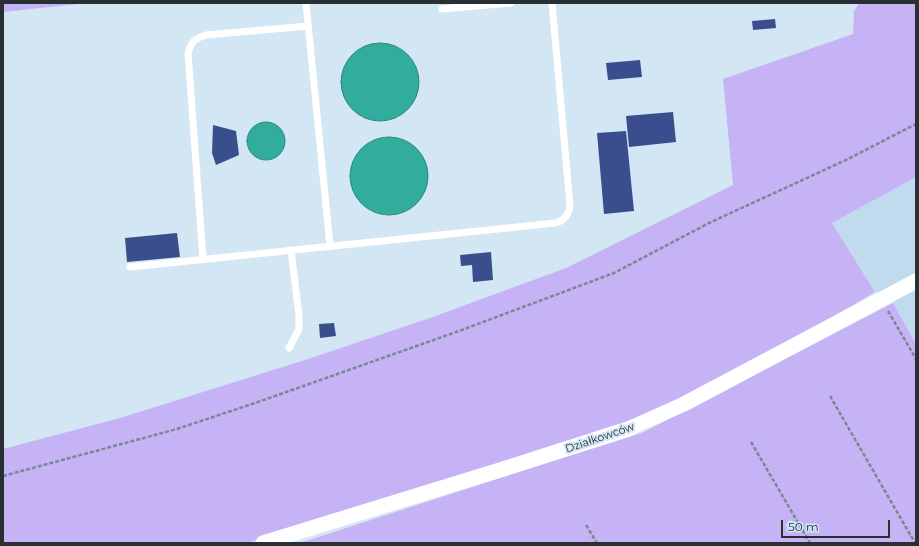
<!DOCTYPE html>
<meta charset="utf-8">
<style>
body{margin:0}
#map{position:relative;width:919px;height:546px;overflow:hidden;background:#d2e6f4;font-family:Montserrat,sans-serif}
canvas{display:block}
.frame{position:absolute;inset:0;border:4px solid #283035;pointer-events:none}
.scale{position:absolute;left:781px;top:520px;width:109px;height:18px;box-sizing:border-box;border:2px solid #283035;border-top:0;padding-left:5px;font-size:12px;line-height:14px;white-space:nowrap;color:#283035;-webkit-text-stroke:3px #d2e6f4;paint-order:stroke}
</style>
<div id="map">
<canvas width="919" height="546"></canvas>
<div class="frame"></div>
<div class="scale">50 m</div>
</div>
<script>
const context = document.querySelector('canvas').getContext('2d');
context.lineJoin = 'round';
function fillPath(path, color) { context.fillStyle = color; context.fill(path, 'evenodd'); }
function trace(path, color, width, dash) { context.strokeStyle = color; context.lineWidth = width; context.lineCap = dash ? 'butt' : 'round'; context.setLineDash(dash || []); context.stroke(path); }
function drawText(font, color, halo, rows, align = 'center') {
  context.font = font + ' Montserrat,sans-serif'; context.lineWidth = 4; context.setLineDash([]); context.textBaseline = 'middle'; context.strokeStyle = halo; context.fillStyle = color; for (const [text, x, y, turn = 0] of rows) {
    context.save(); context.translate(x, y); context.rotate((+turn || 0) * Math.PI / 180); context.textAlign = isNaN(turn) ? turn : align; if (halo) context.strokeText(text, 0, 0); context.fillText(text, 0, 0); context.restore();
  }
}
fillPath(new Path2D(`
 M916,177V344L893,303H896L875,292L832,223Z`), '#c0dbed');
fillPath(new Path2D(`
 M3,3H87L3,12Z
 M857,3H916V177L832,223L875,292L689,401L411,493L247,543H3V449L120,418L305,360L430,318L566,268L733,185L723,79L853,34L854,11L858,5Z
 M893,303L916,344V543H300L531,468L642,433Z`), '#c6b3f6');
const water = new Path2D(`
 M341 82a39 39 0 1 1 78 0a39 39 0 1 1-78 0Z
 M247 141a19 19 0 1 1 38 0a19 19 0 1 1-38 0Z
 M350 176a39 39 0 1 1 78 0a39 39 0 1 1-78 0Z`);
fillPath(water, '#32ac9c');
trace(water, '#2f877d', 1);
fillPath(new Path2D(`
 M775,19L776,28L753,30L752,21Z
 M640,60L642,77L608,80L606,63Z
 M673,112L676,142L629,147L626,116Z
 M213,125L236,131L239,155L216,165L212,153Z
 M626,131L634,211L604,214L597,133Z
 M177,233L180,257L127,262L125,238Z
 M491,252L493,280L473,282L472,265L461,266L460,255Z
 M334,323L336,336L320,338L319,324Z`), '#3a4e8d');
trace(new Path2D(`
 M888,311L916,359
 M830,396L915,543
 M751,442L810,543
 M3,476L177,429L258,402L459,331L614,273L709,223L848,159L916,124
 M586,525L597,543`), '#7a8892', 2.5, [4, 2]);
trace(new Path2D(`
 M306,3L330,246
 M442,9L511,3
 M203,259L188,53C192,41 194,39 206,35L308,26
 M130,267L556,223C565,220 568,215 570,206L552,3
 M289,348L299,329V316L291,250`), '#fff', 7);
trace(new Path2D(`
 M263,543L500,470L628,429L684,404L916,281`), '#fff', 15);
drawText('11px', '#283035', '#d2e6f4', [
 ["Działkowców",600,438,-19]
]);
</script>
